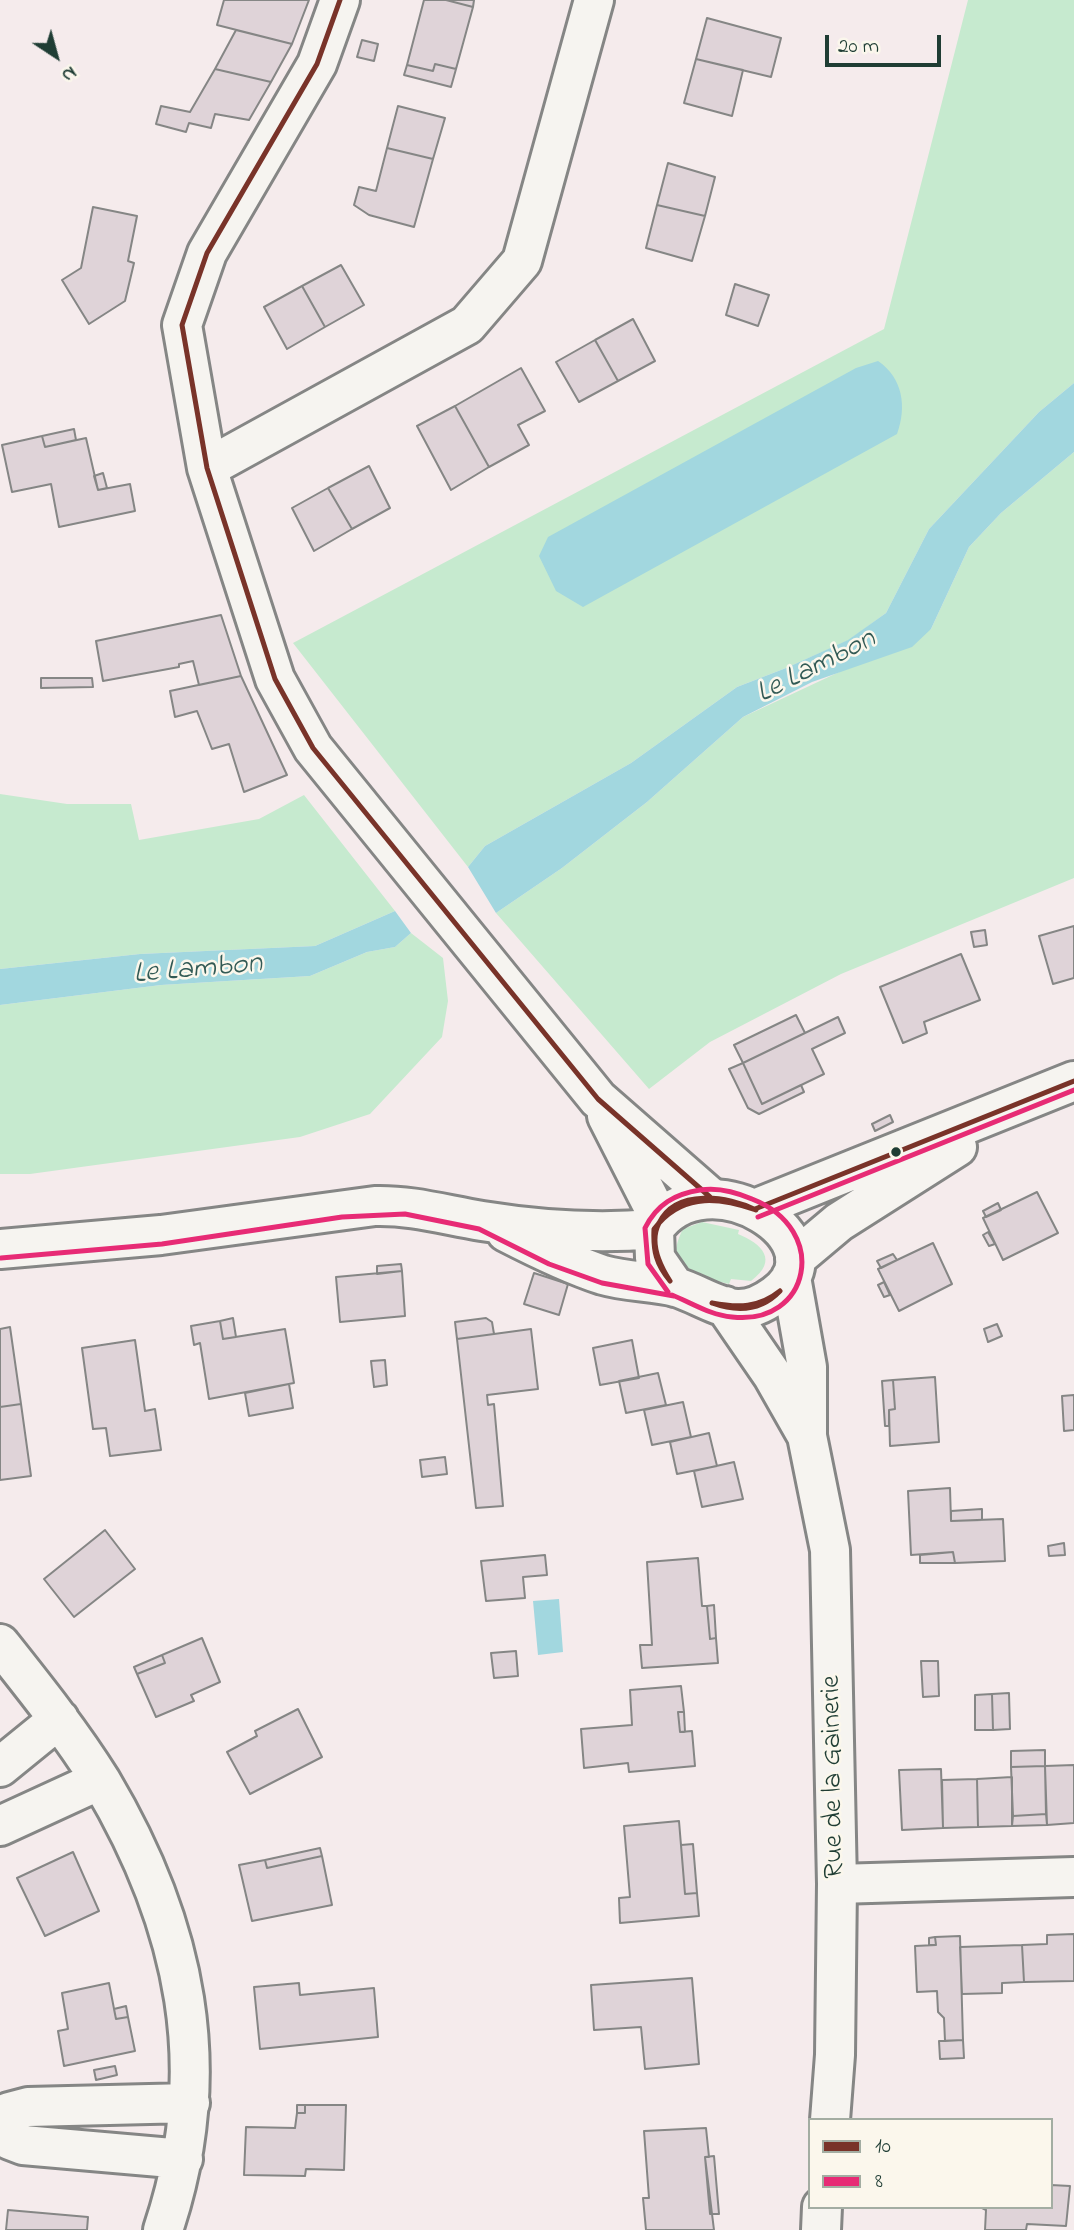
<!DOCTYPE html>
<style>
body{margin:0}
#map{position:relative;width:1074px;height:2230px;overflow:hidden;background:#f5ebec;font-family:"Indie Flower",sans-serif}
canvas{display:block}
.legend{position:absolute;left:808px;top:2118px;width:245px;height:91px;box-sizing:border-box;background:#fbf7ec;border:2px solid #a3ada2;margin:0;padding:9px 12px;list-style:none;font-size:21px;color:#1f3d34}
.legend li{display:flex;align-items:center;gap:14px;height:35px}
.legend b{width:35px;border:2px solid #a3ada2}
.north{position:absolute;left:21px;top:21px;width:70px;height:70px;-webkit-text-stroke:5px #fbf7ec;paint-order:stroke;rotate:144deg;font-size:19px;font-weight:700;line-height:28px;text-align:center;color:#1f3d34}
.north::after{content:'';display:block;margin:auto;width:24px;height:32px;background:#1f3d34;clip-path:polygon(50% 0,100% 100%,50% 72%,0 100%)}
.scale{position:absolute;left:825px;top:35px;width:116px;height:32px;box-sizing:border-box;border:4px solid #1f3d34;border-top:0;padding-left:9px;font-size:21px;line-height:24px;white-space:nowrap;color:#1f3d34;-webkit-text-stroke:5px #fbf7ec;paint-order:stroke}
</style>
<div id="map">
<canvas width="1074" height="2230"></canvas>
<ul class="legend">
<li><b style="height:9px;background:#793329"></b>10</li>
<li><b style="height:9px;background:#e72b75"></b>8</li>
</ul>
<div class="north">N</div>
<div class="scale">20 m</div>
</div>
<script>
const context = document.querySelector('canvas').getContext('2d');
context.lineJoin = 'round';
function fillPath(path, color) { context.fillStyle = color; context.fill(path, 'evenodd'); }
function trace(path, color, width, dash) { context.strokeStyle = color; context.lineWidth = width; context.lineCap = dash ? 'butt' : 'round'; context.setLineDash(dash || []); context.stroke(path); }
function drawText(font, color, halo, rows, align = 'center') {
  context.font = font + ' "Indie Flower",sans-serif'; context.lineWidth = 5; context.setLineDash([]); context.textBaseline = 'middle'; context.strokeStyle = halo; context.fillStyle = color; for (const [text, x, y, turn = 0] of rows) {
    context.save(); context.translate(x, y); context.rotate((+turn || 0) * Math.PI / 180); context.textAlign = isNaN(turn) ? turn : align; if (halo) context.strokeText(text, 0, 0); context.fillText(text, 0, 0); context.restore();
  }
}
fillPath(new Path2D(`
 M968,0H1074V383L1039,412L929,529L886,613L849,640L786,668L737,687L631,763L485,846L468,867L293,643L884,329Z
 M1074,452V878L841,974L710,1042L649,1089L496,913L562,868L647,802L743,717L931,629L969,547L1001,513Z
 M0,794L67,804H131L139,840L259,819L304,795L395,911L315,946L140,954L0,969Z
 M411,933L443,958L448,1001L442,1037L370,1114L300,1137L30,1174H0V1005L161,985L310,976L367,952L395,947Z
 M702,1222L739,1230L738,1234C762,1244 779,1260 751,1281L731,1279L729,1284C697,1276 661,1271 683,1229Z`), '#c6eacf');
fillPath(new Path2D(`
 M878,361C903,378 907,407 897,434L583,607L556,591L539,556L548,537L856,368Z
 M1074,383V452L1001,513L969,547L931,629L912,647L812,682L743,717L647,802L562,868L496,913L468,867L485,846L631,763L737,687L786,668L848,640L886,613L929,529L1039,412Z
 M395,911L411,933L395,947L367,952L310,976L161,985L0,1005V969L140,954L315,946Z
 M559,1599L563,1652L538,1655L533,1601Z`), '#a2d7df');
const building = new Path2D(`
 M224,0H309L292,44L217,25Z
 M424,0H446L473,7L456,69L435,64L433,71L407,65Z
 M446,0H474L473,7Z
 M707,18L781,38L771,77L696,59Z
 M236,30L292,44L271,82L215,69Z
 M362,40L378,44L374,61L357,57Z
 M696,59L743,70L732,116L684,103Z
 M435,64L456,69L451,87L404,75L407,65L433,71Z
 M215,69L271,82L249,120L215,114L211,128L189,123L186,132L156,124L161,106L190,112Z
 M398,106L445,118L433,159L387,148Z
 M387,148L433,159L414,227L369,215L354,205L359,187L376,191Z
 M668,163L715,177L705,216L657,205Z
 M657,205L705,216L692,261L646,248Z
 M93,207L137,216L128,261L134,263L125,301L89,324L62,280L81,268Z
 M341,265L364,305L325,327L302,286Z
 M735,284L769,295L758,326L726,315Z
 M302,286L325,327L287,349L264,307Z
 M633,319L655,361L618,381L595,340Z
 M595,340L618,381L579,402L556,362Z
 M521,368L545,411L518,425L529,445L489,467L455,406Z
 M455,406L489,467L451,490L417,426Z
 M74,429L76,440L45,447L42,436Z
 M42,436L45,447L86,438L98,490L130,484L135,511L59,527L51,484L12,492L2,445Z
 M369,466L390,508L352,529L328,488Z
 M103,473L107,488L98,490L94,476Z
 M328,488L352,529L314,551L292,508Z
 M221,615L241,676L199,685L193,661L179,664V667L103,681L96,641Z
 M241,676L287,775L244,792L229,744L212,749L197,711L175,717L170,691Z
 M41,678H92L93,687L41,688Z
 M1074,926V978L1053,984L1039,936Z
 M985,930L987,945L974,947L971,932Z
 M961,954L980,1000L924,1022L927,1033L903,1043L880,987Z
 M796,1015L805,1033L743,1063L734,1045Z
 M838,1017L845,1033L812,1049L824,1074L762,1104L743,1063Z
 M743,1063L762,1104L801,1085L804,1092L759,1114L748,1108L729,1069Z
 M890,1115L893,1122L875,1131L872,1124Z
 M1037,1192L1058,1233L1003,1260L983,1218Z
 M998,1203L1001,1210L986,1217L983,1211Z
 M988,1232L995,1244L989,1246L983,1235Z
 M933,1243L952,1284L899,1311L878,1269Z
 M893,1254L897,1260L881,1268L877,1261Z
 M401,1264L402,1271L377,1274V1266Z
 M402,1271L405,1316L340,1322L336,1277Z
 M534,1273L568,1284L559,1315L524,1304Z
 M884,1282L890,1295L884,1297L878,1285Z
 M233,1318L236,1337L223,1339L220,1321Z
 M486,1318L492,1322L494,1334L457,1339L455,1322Z
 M220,1321L223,1339L285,1329L294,1383L209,1399L200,1343L194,1345L191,1326Z
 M997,1324L1002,1336L988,1342L984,1329Z
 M10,1327L21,1404L0,1407V1329Z
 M531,1329L538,1389L487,1395L488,1405L494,1404L503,1506L476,1508L457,1339Z
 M135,1340L145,1411L155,1409L161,1450L110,1456L106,1428L93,1429L82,1348Z
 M632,1340L639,1378L600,1385L593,1348Z
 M385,1360L387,1385L374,1387L371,1361Z
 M658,1373L666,1405L626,1413L619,1381Z
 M935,1377L939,1442L890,1446L889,1410L895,1409L893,1380Z
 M893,1380L895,1409L889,1410V1426H885L882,1381Z
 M289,1384L293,1408L249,1416L245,1393Z
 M1074,1395V1430L1064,1431L1062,1396Z
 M683,1402L691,1437L652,1445L644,1410Z
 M21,1404L31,1476L0,1480V1407Z
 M709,1433L717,1466L677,1474L670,1442Z
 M445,1457L447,1474L422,1477L420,1460Z
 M734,1462L743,1499L702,1507L694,1471Z
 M950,1488L951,1521L1003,1519L1005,1561L955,1563L953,1552L911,1555L908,1491Z
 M982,1509V1520L951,1521V1511Z
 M105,1530L135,1569L74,1617L44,1579Z
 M1064,1543L1065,1555L1049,1556L1048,1546Z
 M953,1552L955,1563H920V1555Z
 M545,1555L547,1575L523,1577L525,1598L486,1601L481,1561Z
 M698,1558L702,1606H707L710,1639L716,1638L718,1663L642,1668L640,1645H652L647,1562Z
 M714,1605L716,1638L710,1639L707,1606Z
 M202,1638L220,1682L191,1695L194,1701L156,1717L137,1674L165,1663L162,1655Z
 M516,1651L518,1676L494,1678L491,1653Z
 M162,1655L165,1663L137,1674L134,1667Z
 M921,1661H938L939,1696L923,1697Z
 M681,1686L684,1712H678L680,1732L692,1731L695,1766L629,1772L628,1763L584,1768L581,1729L632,1725L630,1690Z
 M1009,1693L1010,1729L993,1730L992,1694Z
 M992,1694L993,1730H975V1695Z
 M298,1709L322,1757L250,1794L227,1752L257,1736L255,1731Z
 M678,1712H684L685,1732H680Z
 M1045,1750V1766L1011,1767V1751Z
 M1074,1765V1823L1047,1825L1045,1766Z
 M1045,1766L1046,1814L1013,1816L1011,1767Z
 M941,1769L943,1828L902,1830L899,1770Z
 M1012,1777V1826L978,1827L977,1779Z
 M977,1779L978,1827L943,1828L942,1780Z
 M1046,1814L1047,1825L1012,1826L1013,1816Z
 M679,1821L685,1894L697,1893L699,1916L620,1923L619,1898L630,1897L624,1826Z
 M693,1844L697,1893L685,1894L681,1845Z
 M320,1848L322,1856L267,1868L265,1860Z
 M73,1852L99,1911L45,1936L17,1878Z
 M322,1856L332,1905L252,1921L239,1865L265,1860L267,1868Z
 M1074,1934V1981L1024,1982L1022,1945L1047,1944V1935Z
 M960,1936L963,2040L945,2041L944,2018L938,2012L937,1991L917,1992L915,1946L936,1945L935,1937Z
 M935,1937L936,1945H929V1938Z
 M1022,1945L1024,1982L1002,1983V1993L962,1994L960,1947Z
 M692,1978L699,2064L645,2069L641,2027L594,2030L591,1985Z
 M109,1983L116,2019L128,2017L135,2051L64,2066L58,2031L68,2029L62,1993Z
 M299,1983L300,1995L374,1988L378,2037L260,2049L254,1987Z
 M126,2006L128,2017L116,2019L114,2009Z
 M963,2040L964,2058L940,2059L939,2041Z
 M115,2066L117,2075L96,2080L94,2070Z
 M297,2105H305V2113H297Z
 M305,2105H346L344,2170L306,2169L305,2176L244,2175L246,2127L295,2128L297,2113H305Z
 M706,2128L709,2157H705L714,2230H646L643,2198H649L644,2131Z
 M714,2156L719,2214H710L705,2157Z
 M1051,2185L1070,2186L1066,2226L1027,2224L1026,2230H985L986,2210L980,2207H1051Z
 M8,2210L88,2217L87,2230H6Z`);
fillPath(building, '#dfd3d8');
trace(building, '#858685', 2);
const minor = new Path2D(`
 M340,0L317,64L207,253L182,325L207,468L275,679L313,748L598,1099L710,1197
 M207,468L467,325L522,261L594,0
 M607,1116L660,1220
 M0,1644C35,1688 71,1733 101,1781C186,1924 217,2070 163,2230
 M0,1767L59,1719
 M0,1826L100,1780
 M837,1884L1074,1877
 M183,2159L23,2145L10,2140L2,2131V2119L9,2112L28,2107L190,2103`);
const tertiary = new Path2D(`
 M755,1209L1074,1081
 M506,1232C537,1248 569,1264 603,1275C627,1282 653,1281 676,1287C696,1293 716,1307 736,1309C750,1310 764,1303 775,1295C848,1243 707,1152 654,1229L655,1258L675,1287
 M0,1249L161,1235L375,1206C412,1205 445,1215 482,1221C538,1230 597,1234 654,1229
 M795,1259L839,1222L957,1147
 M791,1277L807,1367V1436L830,1550L837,1884L835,2055L830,2120
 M725,1306L773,1376L806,1434
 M821,2230L822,2207`);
trace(minor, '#858685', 44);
trace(tertiary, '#858685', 44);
trace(minor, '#f6f4f0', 38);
trace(tertiary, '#f6f4f0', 38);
trace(new Path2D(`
 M340,0L317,64L207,253L182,325L207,468L275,679L313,748L598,1099L710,1197
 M755,1209L1074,1081
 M659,1223C649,1242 659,1264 670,1281
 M659,1223L654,1229C653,1251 656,1264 670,1281
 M659,1223C676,1188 728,1196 756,1210
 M659,1223C686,1193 721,1198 756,1210
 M712,1303C738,1308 759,1308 780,1291
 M712,1303C737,1312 761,1311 780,1291`), '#793329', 5);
trace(new Path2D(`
 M758,1217L1074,1090
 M1,1258L162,1244L342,1217L405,1214L479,1229L549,1264L602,1283L674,1296
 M668,1292L648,1264L645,1228C657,1204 675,1194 700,1190C718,1187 736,1192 752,1199C831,1230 810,1326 732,1317C710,1315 692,1303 672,1295`), '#e72b75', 5);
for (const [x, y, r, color] of [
 [896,1152,6,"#1f3d34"]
]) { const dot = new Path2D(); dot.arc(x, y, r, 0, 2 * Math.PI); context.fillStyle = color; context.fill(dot); trace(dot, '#fbf7ec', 2.5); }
drawText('28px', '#1f3d34', '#fbf7ec', [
 ["Rue de la Gainerie",835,1777,-91]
]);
drawText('italic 30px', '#325a55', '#fbf7ec', [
 ["Le Lambon",817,668,-27],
 ["Le Lambon",198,971,-5]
]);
</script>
